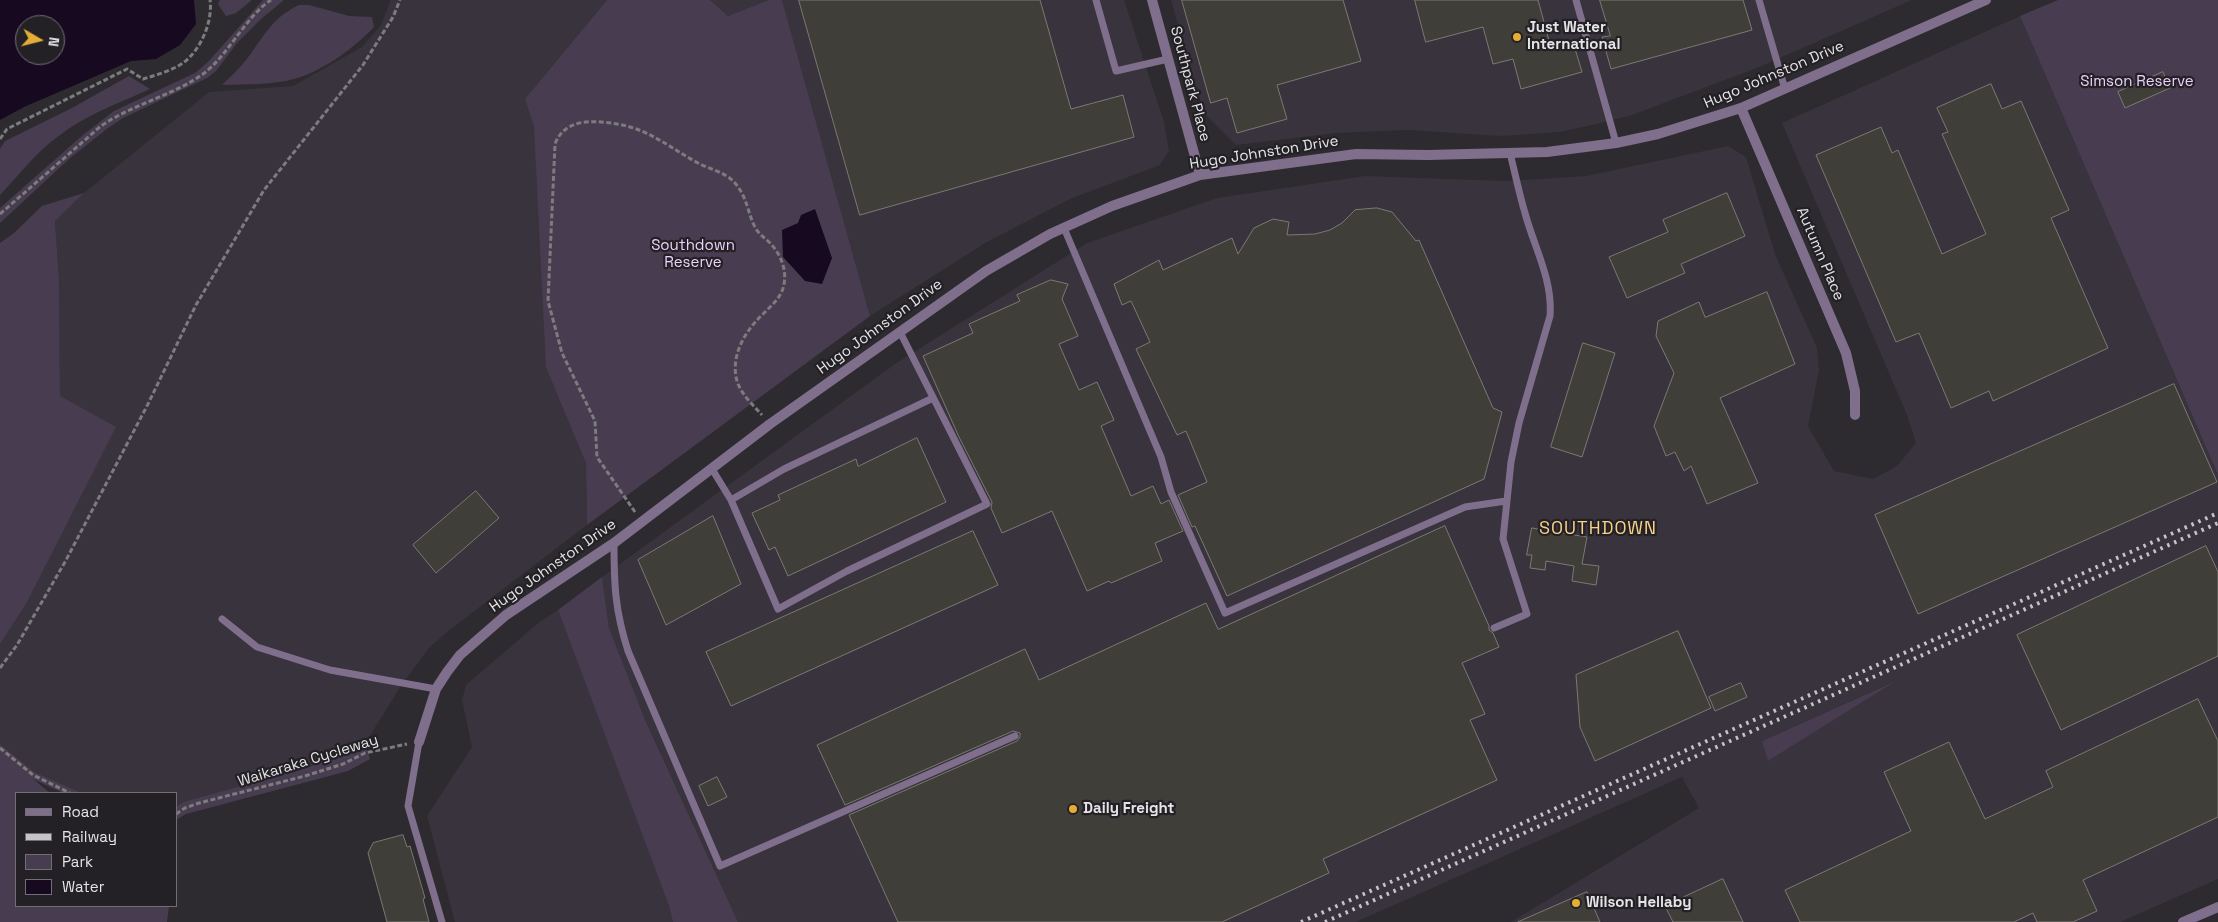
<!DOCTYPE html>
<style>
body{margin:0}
#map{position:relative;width:2218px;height:922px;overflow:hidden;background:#2d2b2f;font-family:"Space Grotesk",sans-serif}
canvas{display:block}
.legend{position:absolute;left:15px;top:792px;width:162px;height:115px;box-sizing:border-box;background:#232125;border:1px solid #716f73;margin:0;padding:6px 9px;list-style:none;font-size:15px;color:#e5e4e7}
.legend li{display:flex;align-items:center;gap:10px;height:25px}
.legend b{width:25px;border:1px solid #716f73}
.north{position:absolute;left:15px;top:15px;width:50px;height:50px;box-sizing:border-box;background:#232125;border:1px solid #716f73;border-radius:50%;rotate:98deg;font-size:14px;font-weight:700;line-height:20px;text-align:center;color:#e5e4e7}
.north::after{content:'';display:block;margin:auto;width:18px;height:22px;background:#e5ad35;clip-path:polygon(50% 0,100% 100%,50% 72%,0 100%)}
</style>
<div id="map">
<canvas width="2218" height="922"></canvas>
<ul class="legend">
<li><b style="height:6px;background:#806f8c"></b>Road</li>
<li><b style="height:6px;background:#c5c4c7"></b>Railway</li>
<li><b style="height:14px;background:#483d50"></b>Park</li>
<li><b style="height:14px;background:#170920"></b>Water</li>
</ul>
<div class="north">N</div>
</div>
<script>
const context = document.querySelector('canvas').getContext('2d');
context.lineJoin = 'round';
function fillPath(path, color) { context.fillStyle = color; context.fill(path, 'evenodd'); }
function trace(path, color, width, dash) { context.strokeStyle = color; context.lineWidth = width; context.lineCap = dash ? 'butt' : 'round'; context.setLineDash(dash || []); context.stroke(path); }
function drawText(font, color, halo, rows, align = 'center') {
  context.font = font + ' "Space Grotesk",sans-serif'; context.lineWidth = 4.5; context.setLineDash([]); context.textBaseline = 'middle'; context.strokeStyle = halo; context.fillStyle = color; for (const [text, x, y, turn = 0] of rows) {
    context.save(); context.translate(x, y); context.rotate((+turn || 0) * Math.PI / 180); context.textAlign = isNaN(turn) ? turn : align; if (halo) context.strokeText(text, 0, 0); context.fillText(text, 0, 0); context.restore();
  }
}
fillPath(new Path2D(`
 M391,0H607L525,99L534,125L577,440L586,463L587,525L447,632L429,648L402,684L368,739L366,746L306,768L183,802L176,807V793H82L34,772L0,744V644L26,604L65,524L60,396L59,280L55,221L84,193L209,92L293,86L362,47L381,25Z
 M710,0H769L728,16Z
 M782,0H1124L1164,122L1169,151L1160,165L1070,199L987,242L870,316Z
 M1171,0H1912L1757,68L1632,115L1596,124L1560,132L1501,136L1408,130L1336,133L1236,145L1203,112Z
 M2020,16L2218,475V879L2120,922H1511L1699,808L1682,777L1356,922H738L646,722L609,628L602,577L895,364L1087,243L1217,198L1365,176L1506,181L1586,176L1728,146L1746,157L1775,254L1817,348L1819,370L1808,426L1834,471L1873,479L1897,466L1916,443L1907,415L1782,123ZM1891,683H1892L1768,761L1762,741Z
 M558,610L669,906L673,922H455L427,816L472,747L462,700L466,685L538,623Z`), '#38333c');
fillPath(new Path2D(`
 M220,0H252L236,13L226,16L218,4Z
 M263,0H284L261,19L237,43L216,71L207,78L123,118L108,128L69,159L0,223V208L83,135L114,111L195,73L208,62Z
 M607,0H710L728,16L769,0H782L870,316L587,525L586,463L546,367L534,126L525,99Z
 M2058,0H2218V475L2020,16Z
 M299,5H309L349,16L372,17L374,27C355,47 322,72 294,79C273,85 244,84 222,85C230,77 239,69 246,60C264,37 271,18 299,5Z
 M129,76L150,89C119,103 87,114 60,135C37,151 19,175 0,195V149L5,141L72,108Z
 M84,193L55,221L59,280L60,396L116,427L26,604L0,644V243L14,233L42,206Z
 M602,577L609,628L646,722L738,922H673L669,906L558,610Z
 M1896,681L1768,761L1762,741Z
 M0,744L34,772L82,793H63L33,779L50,793H16V906H169L167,922H0Z
 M366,746L370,759L348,771L186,814L176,820V807L183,802L306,768Z`), '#483d50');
fillPath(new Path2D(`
 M0,0H194L196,24L180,45L156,59L131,61L24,107L0,120ZM25,25H55V55H25Z
 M815,209L832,258L822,284L805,281L783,257L782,230L798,223L801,215Z`), '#170920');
const building = new Path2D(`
 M799,0H1040L1071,109L1123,95L1134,137L860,215Z
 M1182,0H1343L1361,61L1277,85L1287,119L1237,133L1227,98L1211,103Z
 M1415,0H1538L1551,48L1573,42L1582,72L1521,89L1513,59L1493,64L1483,27L1426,42Z
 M1600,0H1743L1752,30L1611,69L1602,37L1610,36Z
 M2163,72L2170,88L2125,108L2118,92Z
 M1991,84L2002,109L2021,101L2069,210L2051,218L2108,348L1993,401L1989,391L1951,408L1919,333L1896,342L1816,155L1881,127L1892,153L1898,150L1942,254L1986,234L1942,134L1948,132L1937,108Z
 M1727,193L1745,236L1681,264L1685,273L1627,298L1609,257L1668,232L1663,220Z
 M1377,208L1392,212L1416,241L1419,240L1493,408L1502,412L1484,479L1227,596L1195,526L1192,527L1178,495L1207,482L1186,431L1177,435L1136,349L1150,342L1131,301L1122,305L1114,284L1159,260L1163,270L1232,238L1238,254L1254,228L1273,219L1289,222L1287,235L1315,234L1330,230L1342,223L1355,210Z
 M1051,280L1068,284L1062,299L1078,336L1059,344L1079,390L1097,382L1114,420L1101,426L1131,496L1153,486L1161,504L1169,500L1183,531L1155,543L1162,561L1111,583L1109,581L1087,591L1052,511L1002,533L991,508L992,502L959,437L923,356L973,333L969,324L1020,301L1017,295Z
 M1767,292L1795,364L1720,398L1758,483L1707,504L1691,466L1684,471L1675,452L1666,456L1654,426L1674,373L1656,336L1658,321L1699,302L1705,317Z
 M1583,343L1615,353L1582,457L1551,447Z
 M2174,384L2217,482L1918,614L1875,515Z
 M917,438L946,502L788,576L775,547L769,550L752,513L780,500L778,495L856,459L858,466Z
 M476,491L499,518L436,573L413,545Z
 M713,516L741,584L666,625L638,560Z
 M1445,526L1489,626V630L1493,633L1499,647L1462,663L1485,714L1470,720L1497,780L1323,859L1329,873L1222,922H898L849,815L1017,741L1020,737V733L1013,731L845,805L817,745L1025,649L1039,680L1206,603L1218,629Z
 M1532,528L1587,537L1582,564L1599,566L1596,585L1572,581L1574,566L1546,561L1545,570L1530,568L1532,555H1527Z
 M973,531L998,585L731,706L706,652Z
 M2206,546L2218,572V656L2061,730L2017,635Z
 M1678,631L1711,708L1595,761L1580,727L1576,675Z
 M1741,683L1747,697L1715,711L1709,697Z
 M2198,699L2218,741V817L2083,880L2097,911L2073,922H2037L2033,913L2014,922H1800L1785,890L1911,831L1884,772L1949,742L1985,819L2053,787L2046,771Z
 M717,777L727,797L708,806L699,786Z
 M403,835L407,847L410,846L425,898L423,899L429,922H387L368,853L373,843Z
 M1723,879L1743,922H1673L1665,906Z
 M1587,892L1600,922H1518Z`);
fillPath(building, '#403e39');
trace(building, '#7c7974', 1);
trace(new Path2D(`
 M0,139L7,129L127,69L143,79C156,75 171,71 183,63C201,50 213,21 210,0
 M0,214L101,126C133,104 172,96 203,74C227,57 246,16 271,0
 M635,512L597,457L595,421L562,353L548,301L555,144C565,118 593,120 617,124C649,129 670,148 698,163C709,169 725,172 734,182C748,197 747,213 756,229C760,235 765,238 770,243C780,253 787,269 784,284C782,297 772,305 763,314C745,331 730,356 737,381C741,394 753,405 762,415
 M0,668L17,645L65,562L148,404L196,305L264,190L363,65L393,17L400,0
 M0,748L33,775L70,793
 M176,814L185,808L199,803L305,776L343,764L365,753L407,744`), '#7c7b7e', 3, [5, 2.5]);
trace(new Path2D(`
 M1096,0L1116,71L1168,59
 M1576,0L1616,143
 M1759,0L1785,89
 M1064,228L1161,457L1171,492L1225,613L1465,507L1506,501
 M712,469L731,500L778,609L847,571L987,504L900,332
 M731,500L784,469L933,398
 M614,543C614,585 615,610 628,651L720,866L1015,736
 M222,619L257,647L330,670L436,689
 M1494,628L1527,614L1503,539L1511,462L1519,423L1550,316C1553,280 1534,247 1525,213C1519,193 1515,173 1510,153
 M419,742L408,806L442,922`), '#806f8c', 7);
trace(new Path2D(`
 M1152,0L1200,175
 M1741,108L1846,353L1855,391V415
 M419,742L436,689L447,672L460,655L506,615L614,543L770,424L986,271L1050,234L1112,206L1200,175L1356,154L1428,155L1547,152L1616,143L1658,134L1741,108L1986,0
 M2183,922L2218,907`), '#806f8c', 10);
trace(new Path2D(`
 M1301,922L2218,513
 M1325,922L2218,523`), '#c5c4c7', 4, [2.5, 5]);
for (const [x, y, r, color] of [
 [1517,37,5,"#e5ad35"],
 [1073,809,5,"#e5ad35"],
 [1576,903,5,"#e5ad35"]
]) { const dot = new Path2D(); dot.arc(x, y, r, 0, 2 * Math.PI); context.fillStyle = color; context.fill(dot); trace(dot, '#232125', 2); }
drawText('bold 15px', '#e5e4e7', '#232125', [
 ["Just Water",1527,28],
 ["International",1527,45],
 ["Daily Freight",1083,809],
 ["Wilson Hellaby",1586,903]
], 'left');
drawText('15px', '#e5e4e7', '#232125', [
 ["Hugo Johnston Drive",1774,75,-23],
 ["Southpark Place",1190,84,75],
 ["Hugo Johnston Drive",1264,153,-9],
 ["Autumn Place",1820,254,67],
 ["Hugo Johnston Drive",880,327,-36],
 ["Hugo Johnston Drive",553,566,-35],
 ["Waikaraka Cycleway",308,761,-17]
]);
drawText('15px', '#ebd2fc', '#232125', [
 ["Simson Reserve",2137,82],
 ["Southdown",693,246],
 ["Reserve",693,263]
]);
context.letterSpacing = '1px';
drawText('18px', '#f8d189', '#232125', [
 ["SOUTHDOWN",1598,529]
]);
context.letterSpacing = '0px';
</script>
